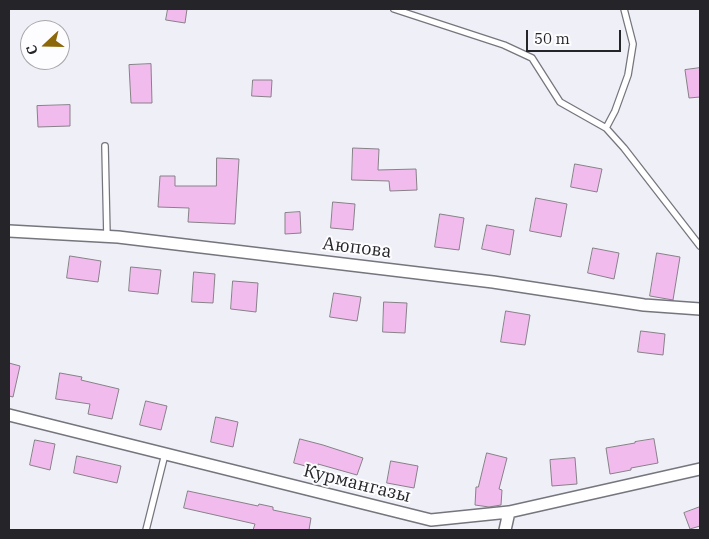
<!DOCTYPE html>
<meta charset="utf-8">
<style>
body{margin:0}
#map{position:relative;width:709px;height:539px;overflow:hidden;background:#efeff8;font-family:"IBM Plex Serif",serif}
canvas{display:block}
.frame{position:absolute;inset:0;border:10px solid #252428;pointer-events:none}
.north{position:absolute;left:20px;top:20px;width:50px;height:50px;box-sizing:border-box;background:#fdfdff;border:1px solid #a7a6a9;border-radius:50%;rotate:249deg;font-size:14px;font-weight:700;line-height:20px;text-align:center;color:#252428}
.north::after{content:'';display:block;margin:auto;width:18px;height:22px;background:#8d680a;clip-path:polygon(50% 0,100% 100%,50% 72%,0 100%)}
.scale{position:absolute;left:526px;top:30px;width:95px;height:22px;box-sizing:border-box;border:2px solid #252428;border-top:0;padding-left:6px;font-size:15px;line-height:18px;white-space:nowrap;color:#252428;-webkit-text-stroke:4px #fdfdff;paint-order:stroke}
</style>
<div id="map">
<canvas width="709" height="539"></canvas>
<div class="frame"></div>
<div class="north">С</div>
<div class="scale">50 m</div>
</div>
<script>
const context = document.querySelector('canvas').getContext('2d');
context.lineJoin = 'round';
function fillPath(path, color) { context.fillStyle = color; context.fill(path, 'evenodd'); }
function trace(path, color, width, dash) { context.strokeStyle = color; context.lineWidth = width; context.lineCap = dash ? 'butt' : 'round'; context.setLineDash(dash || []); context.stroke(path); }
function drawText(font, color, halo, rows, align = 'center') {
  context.font = font + ' "IBM Plex Serif",serif'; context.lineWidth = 4; context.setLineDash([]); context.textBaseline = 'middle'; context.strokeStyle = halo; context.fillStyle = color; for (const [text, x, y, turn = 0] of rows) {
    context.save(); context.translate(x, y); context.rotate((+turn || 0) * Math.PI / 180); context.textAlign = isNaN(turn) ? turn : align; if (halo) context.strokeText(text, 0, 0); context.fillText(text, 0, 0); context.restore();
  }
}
const building = new Path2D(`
 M168,9H187L185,23L166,20Z
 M151,64L152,103H131L129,65Z
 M700,68V97L689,98L685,70Z
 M253,80H272L271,97L252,96Z
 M70,105V126L38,127L37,106Z
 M353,148L379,149L378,170L416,169L417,190L390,191L389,181L352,180Z
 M217,158L239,159L235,224L188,222L189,208L158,207L160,176H175V186H216Z
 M575,164L602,169L597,192L571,187Z
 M536,198L567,204L561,237L530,231Z
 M333,202L355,204L353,230L331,228Z
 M300,212L301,233L285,234V213Z
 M440,214L464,218L459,250L435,247Z
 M487,225L514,230L510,255L482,249Z
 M593,248L619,253L614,279L588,273Z
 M657,253L680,257L673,300L650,296Z
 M70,256L101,261L98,282L67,278Z
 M131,267L161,270L158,294L129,291Z
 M194,272L215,274L213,303L192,302Z
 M233,281L258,283L256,312L231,309Z
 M334,293L361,297L357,321L330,317Z
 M384,302L407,303L405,333L383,332Z
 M506,311L530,315L525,345L501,342Z
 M641,331L665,334L663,355L638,352Z
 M9,363L20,366L13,397L9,396Z
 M60,373L82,377L81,380L119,389L112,419L88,414L90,404L56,399Z
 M146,401L167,406L161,430L140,425Z
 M216,417L238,422L233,447L211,442Z
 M300,439L323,445L363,458L357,475L318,464L317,469L294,463Z
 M654,439L658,463L631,468V470L610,474L606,448L635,443V442Z
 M35,440L55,444L50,470L30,465Z
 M487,453L507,458L499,489L502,490L501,505L489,507L475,505L476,487H478Z
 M77,456L121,466L117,483L74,473Z
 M575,458L577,484L552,486L550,460Z
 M391,461L418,466L414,488L387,483Z
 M188,491L258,506L259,504L273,507V510L311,518L309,530H253L255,524L184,508Z
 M700,507V526L690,529L684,513Z`);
fillPath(building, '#f2bbee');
trace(building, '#878187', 1);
const lane = new Path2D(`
 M394,9L504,45L532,58L560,102L606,128L624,148L700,246
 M606,128L615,111L628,75L633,44L624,9
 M105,146L107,237
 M146,530L165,454`);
const street = new Path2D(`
 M9,231L118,237L493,282L644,305L700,309
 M9,415L431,520L509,512L700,469
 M505,530L509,512`);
trace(lane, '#75757d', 8);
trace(street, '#75757d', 14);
trace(lane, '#fff', 5.5);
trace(street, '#fff', 11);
drawText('18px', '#252428', '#fdfdff', [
 ["Аюпова",357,248,7],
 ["Курмангазы",357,484,14]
]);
</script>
